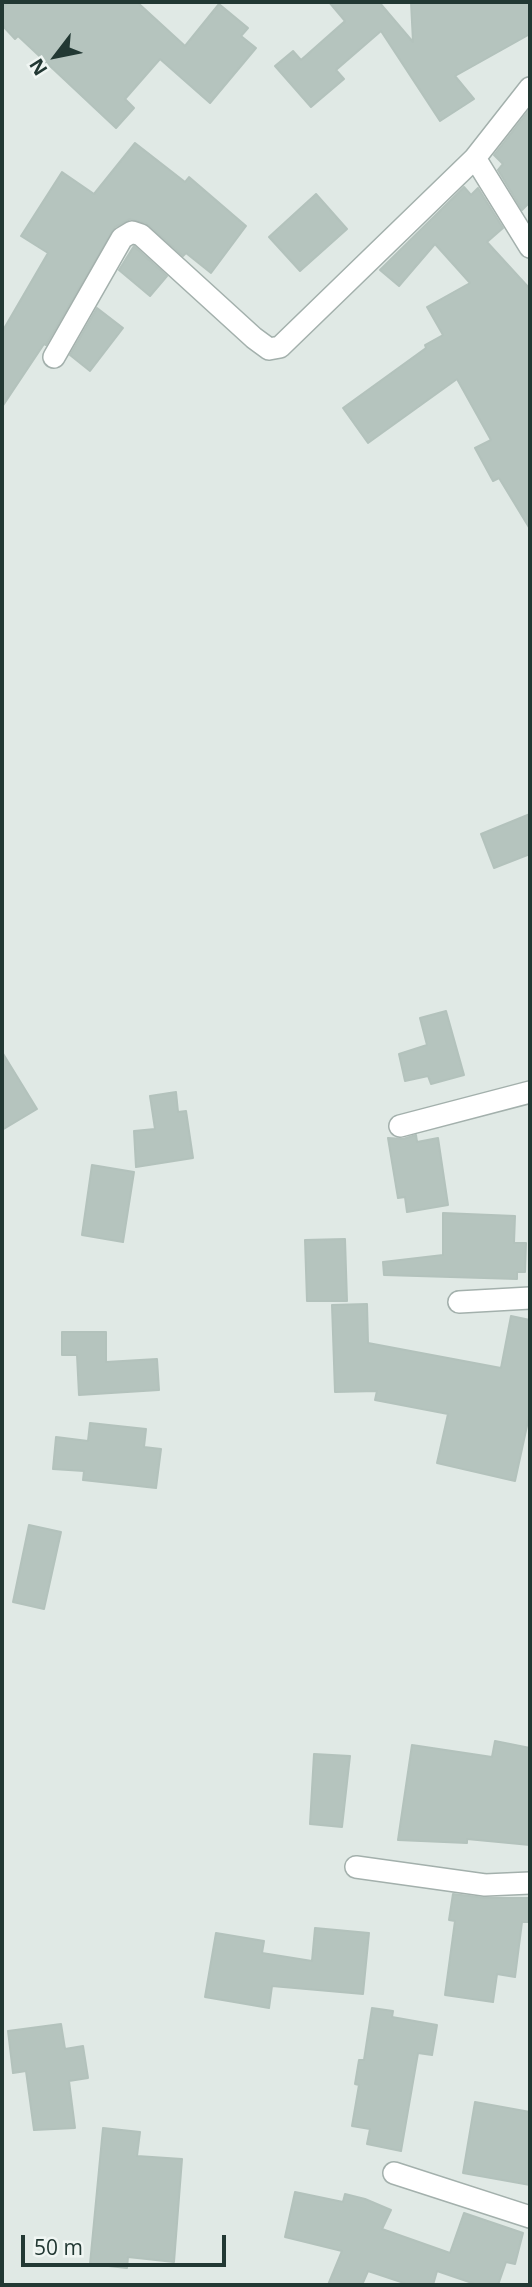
<!DOCTYPE html>
<style>
body{margin:0}
#map{position:relative;width:532px;height:2287px;overflow:hidden;background:#e0e9e5;font-family:"Open Sans",sans-serif}
canvas{display:block}
.frame{position:absolute;inset:0;border:4px solid #223833;pointer-events:none}
.north{position:absolute;left:21px;top:21px;width:70px;height:70px;-webkit-text-stroke:5px #f0f6f3;paint-order:stroke;rotate:238deg;font-size:19px;font-weight:700;line-height:28px;text-align:center;color:#223833}
.north::after{content:'';display:block;margin:auto;width:24px;height:32px;background:#223833;clip-path:polygon(50% 0,100% 100%,50% 72%,0 100%)}
.scale{position:absolute;left:21px;top:2235px;width:205px;height:32px;box-sizing:border-box;border:4px solid #223833;border-top:0;padding-left:9px;font-size:21px;line-height:24px;white-space:nowrap;color:#223833;-webkit-text-stroke:5px #f0f6f3;paint-order:stroke}
</style>
<div id="map">
<canvas width="532" height="2287"></canvas>
<div class="frame"></div>
<div class="north">N</div>
<div class="scale">50 m</div>
</div>
<script>
const context = document.querySelector('canvas').getContext('2d');
context.lineJoin = 'round';
function fillPath(path, color) { context.fillStyle = color; context.fill(path, 'evenodd'); }
function trace(path, color, width, dash) { context.strokeStyle = color; context.lineWidth = width; context.lineCap = dash ? 'butt' : 'round'; context.setLineDash(dash || []); context.stroke(path); }
const building = new Path2D(`
 M2,2H137L185,46L219,4L248,28L241,36L256,48L210,103L160,59L125,99L134,108L116,128L18,36L15,39L2,25Z
 M329,2H379L413,42L411,2H530V34L455,76L474,99L440,121L381,31L336,70L344,79L311,107L275,66L293,51L301,60L345,21Z
 M530,109V202L522,210L498,170L503,164L494,155Z
 M135,143L185,182L189,177L246,226L211,273L186,253L183,256L146,223L130,219L115,227L46,345L44,344L2,407V332L48,253L21,236L62,172L94,194Z
 M464,187L471,195L478,188L503,228L487,242L530,289V529L499,478L493,481L475,448L491,440L457,379L368,443L343,408L426,348L425,345L443,335L427,307L470,283L435,244L399,286L380,270Z
 M316,194L347,229L300,271L269,237Z
 M134,246L167,276L150,296L119,270Z
 M97,308L123,328L90,371L70,355Z
 M530,814V854L494,868L481,834Z
 M446,1011L464,1075L431,1084L428,1076L405,1081L399,1054L427,1045L420,1018Z
 M2,1052L37,1109L2,1130Z
 M176,1092L178,1112L186,1111L193,1158L136,1167L134,1131L155,1129L150,1096Z
 M416,1135L417,1142L438,1138L448,1205L407,1212L405,1197L398,1198L388,1138L403,1139Z
 M92,1165L134,1172L123,1242L82,1235Z
 M443,1213L515,1216L514,1243H526L525,1272H517V1279L384,1275L383,1262L443,1255Z
 M345,1239L347,1301H307L305,1240Z
 M367,1304L368,1343L501,1368L511,1316L530,1320V1412L515,1481L437,1463L448,1414L375,1400L377,1391L335,1392L332,1305Z
 M62,1332H106V1362L157,1359L159,1390L79,1395L77,1355H62Z
 M90,1423L146,1429L144,1447L161,1449L156,1488L83,1480L84,1471L53,1469L56,1437L88,1441Z
 M29,1525L61,1532L44,1609L13,1602Z
 M495,1741L530,1748V1845L467,1839V1843L398,1840L412,1745L492,1757Z
 M314,1754L350,1756L342,1827L310,1824Z
 M453,1894L485,1898H530V1922H522L515,1977L497,1974L493,2002L445,1995L455,1921L449,1920Z
 M315,1928L369,1933L363,1994L272,1986L269,2008L205,1997L216,1933L264,1941L262,1953L312,1961Z
 M372,2008L393,2011L392,2017L437,2025L432,2055L418,2053L401,2151L367,2144L370,2129L352,2126L359,2085L355,2084L359,2060H364Z
 M61,2024L65,2049L83,2046L88,2078L69,2081L75,2128L34,2130L26,2071L13,2073L8,2031Z
 M475,2102L530,2112V2185L463,2173Z
 M103,2128L140,2132L137,2156L182,2159L174,2262L128,2257L127,2268L90,2264Z
 M295,2192L343,2202L345,2194L365,2199L391,2210L382,2229L450,2253L464,2213L523,2233L515,2264L506,2262L498,2285H478L437,2271L433,2285H410L368,2271L362,2285H328L342,2251L285,2237Z`);
fillPath(building, '#b5c4be');
trace(building, '#b3c2bc', 2);
const street = new Path2D(`
 M530,88L475,158L530,247
 M54,357L122,238L132,232L141,235L254,338L269,349L280,347L475,158
 M400,1126L530,1092
 M459,1302L530,1298
 M356,1867L485,1885L530,1883
 M394,2173L530,2217`);
trace(street, '#a3b0ac', 24);
trace(street, '#fff', 21);
</script>
